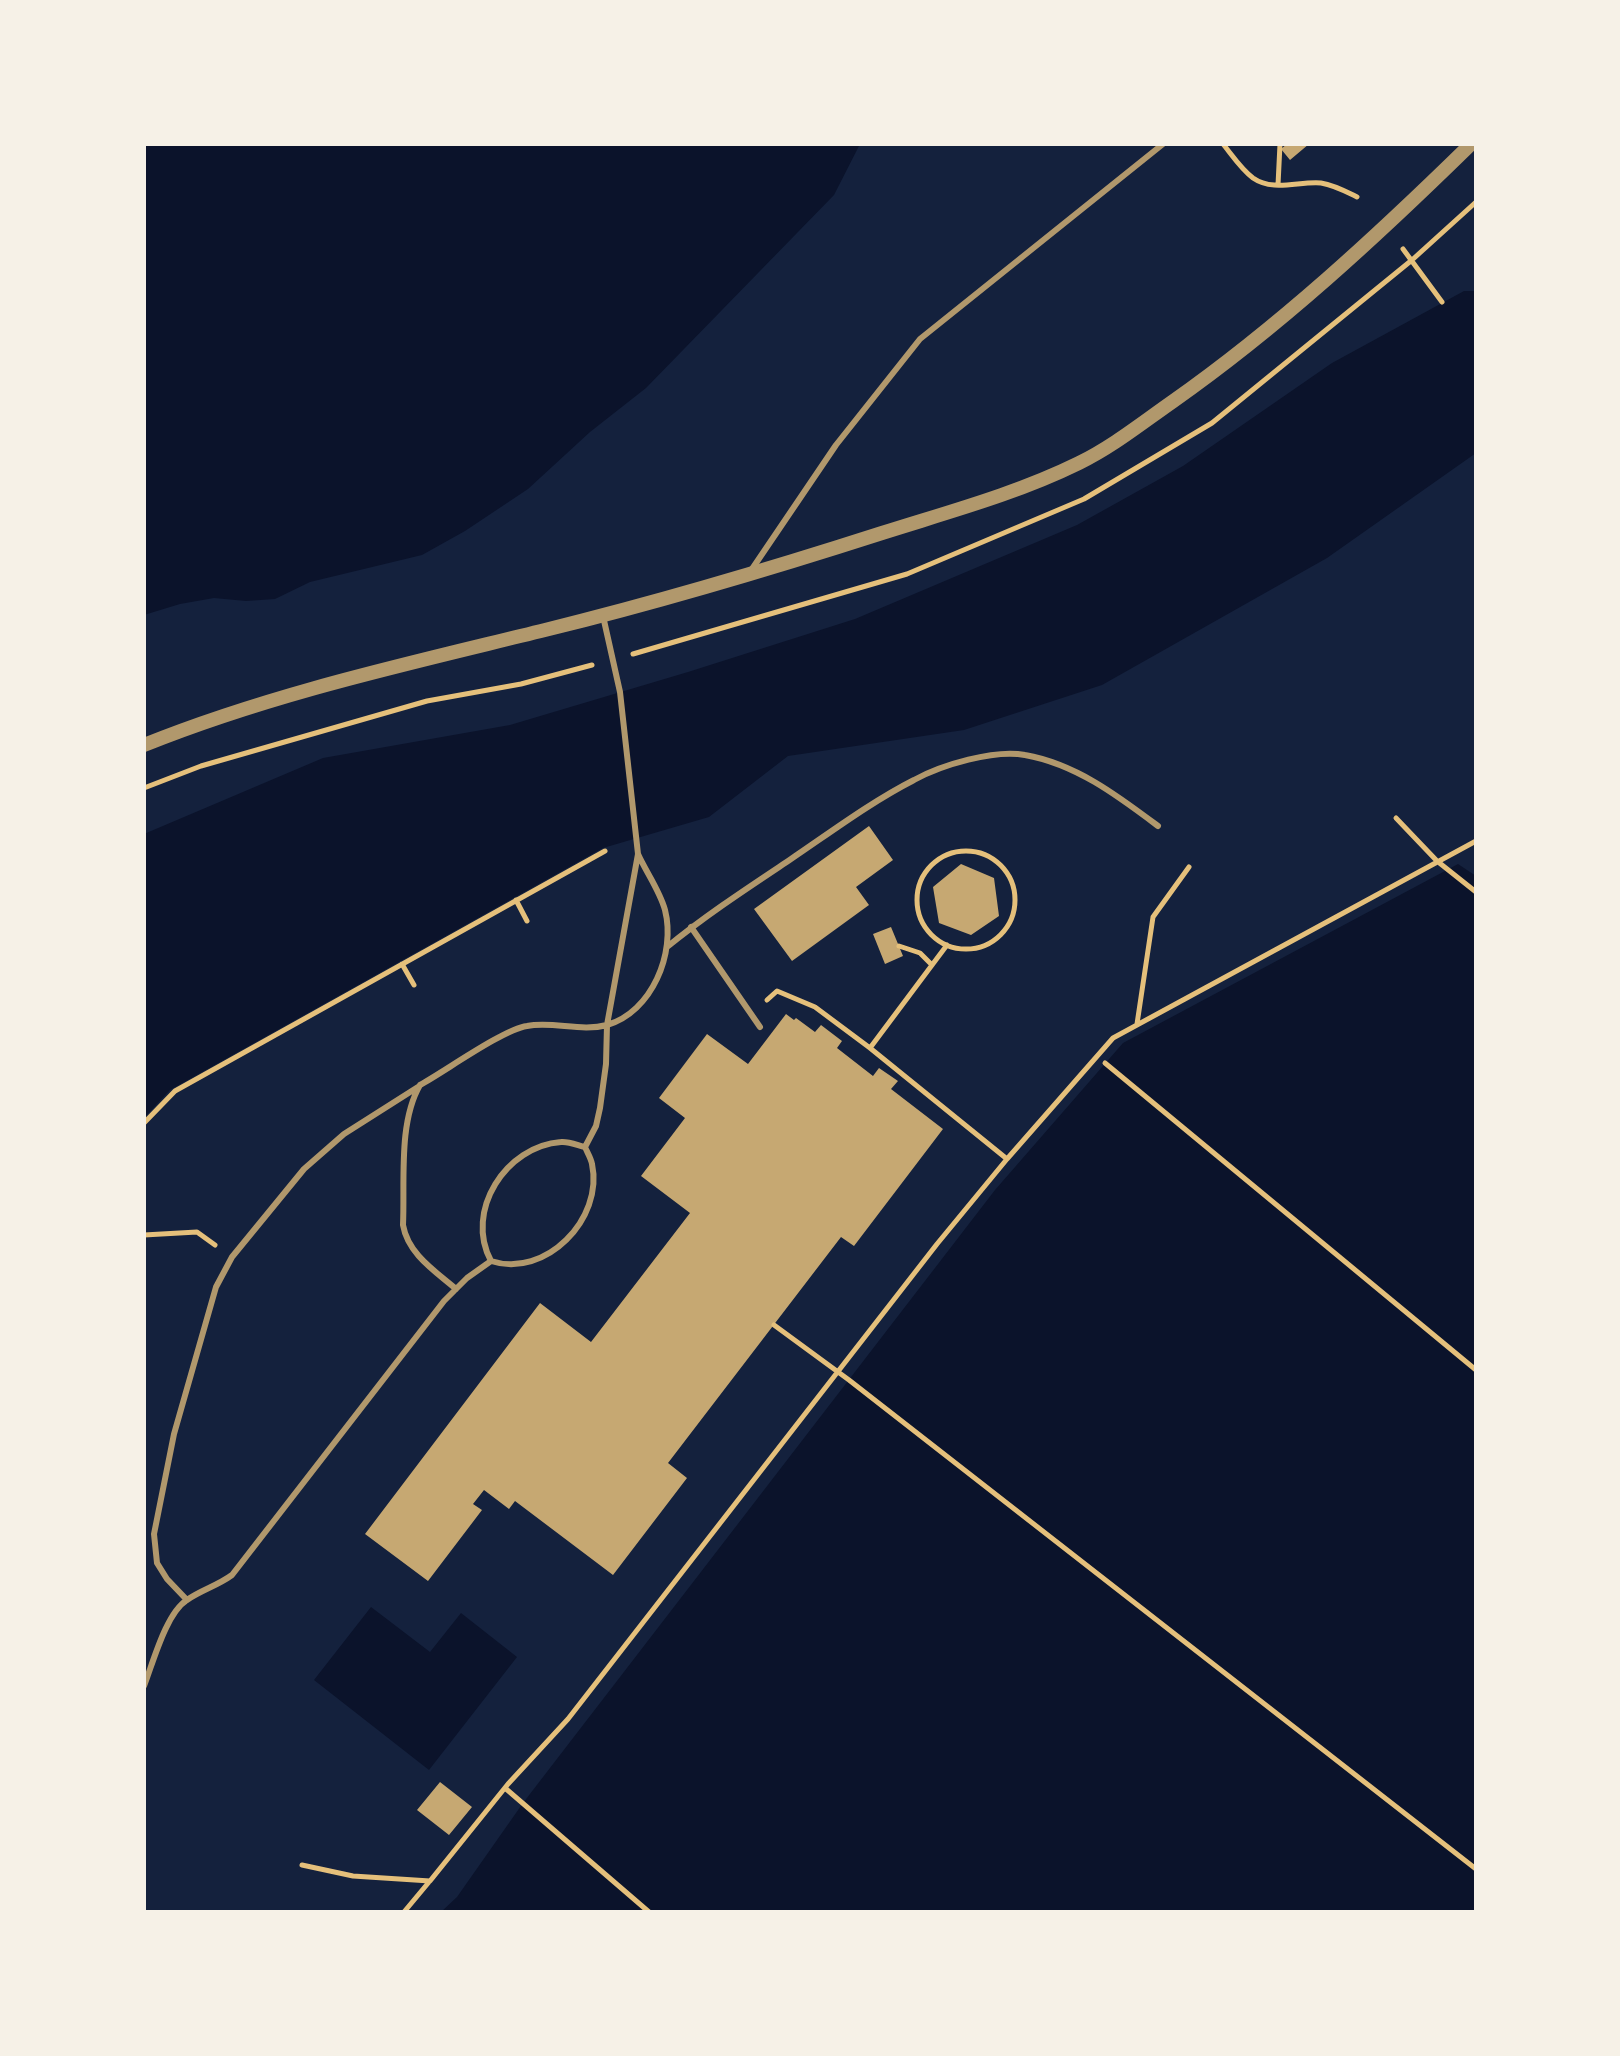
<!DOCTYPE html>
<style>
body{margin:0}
#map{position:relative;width:1620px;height:2056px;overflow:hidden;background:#14213d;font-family:Lato,sans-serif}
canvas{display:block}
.frame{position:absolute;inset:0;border:146px solid #f6f1e7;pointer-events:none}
</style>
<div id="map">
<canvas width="1620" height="2056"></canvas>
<div class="frame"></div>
</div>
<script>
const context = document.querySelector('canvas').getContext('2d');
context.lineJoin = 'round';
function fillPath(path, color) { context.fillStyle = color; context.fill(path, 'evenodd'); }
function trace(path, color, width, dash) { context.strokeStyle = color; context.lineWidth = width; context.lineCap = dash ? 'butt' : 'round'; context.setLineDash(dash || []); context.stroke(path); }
fillPath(new Path2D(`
 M144,144H860L834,195L646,388L590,432L528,489L465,531L422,555L310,582L275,599L246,601L214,598L180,604L144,615Z
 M1464,291H1476V453L1327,558L1102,685L964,730L788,756L709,817L603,848L170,1090L144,1118V834L323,758L510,725L688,672L855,619L1077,525L1183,466L1332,363Z
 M1458,864L1476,876V1912H441L457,1897L523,1803L995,1190L1123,1043Z
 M371,1607L430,1652L461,1613L517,1657L429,1770L314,1680Z`), '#0b132b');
fillPath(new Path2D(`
 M1287,144H1309L1290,160L1281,149Z
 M869,826L893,860L856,887L869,905L792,961L754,909Z
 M961,864L994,878L999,916L971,935L939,923L933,887Z
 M891,927L903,956L885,964L873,934Z
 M786,1014L794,1020L796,1018L815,1032L821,1025L842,1041L837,1048L873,1076L879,1068L898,1081L891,1089L943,1129L854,1246L841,1237L668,1463L687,1478L613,1575L515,1501L509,1509L484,1490L473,1504L482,1510L428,1581L365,1534L540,1303L591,1342L690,1213L641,1176L685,1118L659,1098L707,1034L748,1064Z
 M440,1782L472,1807L449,1835L417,1810Z`), '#c6a872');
trace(new Path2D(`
 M1223,144C1232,155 1241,169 1253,178C1273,192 1299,181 1321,183C1334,185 1345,191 1357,197
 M1278,185L1280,144
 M1403,249L1442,302
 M633,654L907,574L1084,499L1212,423L1412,260L1476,202
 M144,788L201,766L427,701L521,684L592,665
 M1396,818L1437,861L1476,892
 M917 900a49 49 0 1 1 98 0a49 49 0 1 1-98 0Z
 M516,900L527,921
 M899,946L920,953L932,965
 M402,964L414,985
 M767,1000L777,991L815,1007L870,1048L1007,1159
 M1137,1024L1153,917L1189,867
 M870,1048L947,945
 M1105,1063L1476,1370
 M144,1123L175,1091L605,851
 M144,1235L197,1232L215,1245
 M774,1325L849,1380L1476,1869
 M505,1788L649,1912
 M302,1865L353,1876L430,1881L508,1784L568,1719L937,1244L1007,1159L1113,1038L1476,841
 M404,1912L429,1882`), '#e5c07b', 5);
trace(new Path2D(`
 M752,569L836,445L920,339L1163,144
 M691,927L760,1027
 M667,947C706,915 749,887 791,859C831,832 871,802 914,780C941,765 995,749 1025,755C1076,764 1118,796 1158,826
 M585,1147C577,1145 568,1141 561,1142C506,1146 464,1211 491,1261C545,1279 604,1219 592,1164C591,1158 587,1152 585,1147L596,1126L600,1108L606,1064L607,1025L638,854L620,692L603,616
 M456,1289C435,1271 408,1254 403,1225C405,1182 398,1123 420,1085C444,1072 504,1029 527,1026C553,1021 581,1032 607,1025C652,1012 676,953 665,910C660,891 646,872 638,854
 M187,1600L167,1579L157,1563L154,1534L174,1434L216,1287L232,1257L304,1169L344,1134L418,1087
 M144,1686C153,1663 166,1613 187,1600C201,1590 217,1586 232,1575L444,1301L467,1278L491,1261`), '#b1986c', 6);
trace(new Path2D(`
 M144,745C273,693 411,663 545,630C659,602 770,569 882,533C948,512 1016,494 1079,463C1112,447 1142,423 1172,402C1280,326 1377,236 1471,144`), '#b1986c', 14);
</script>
